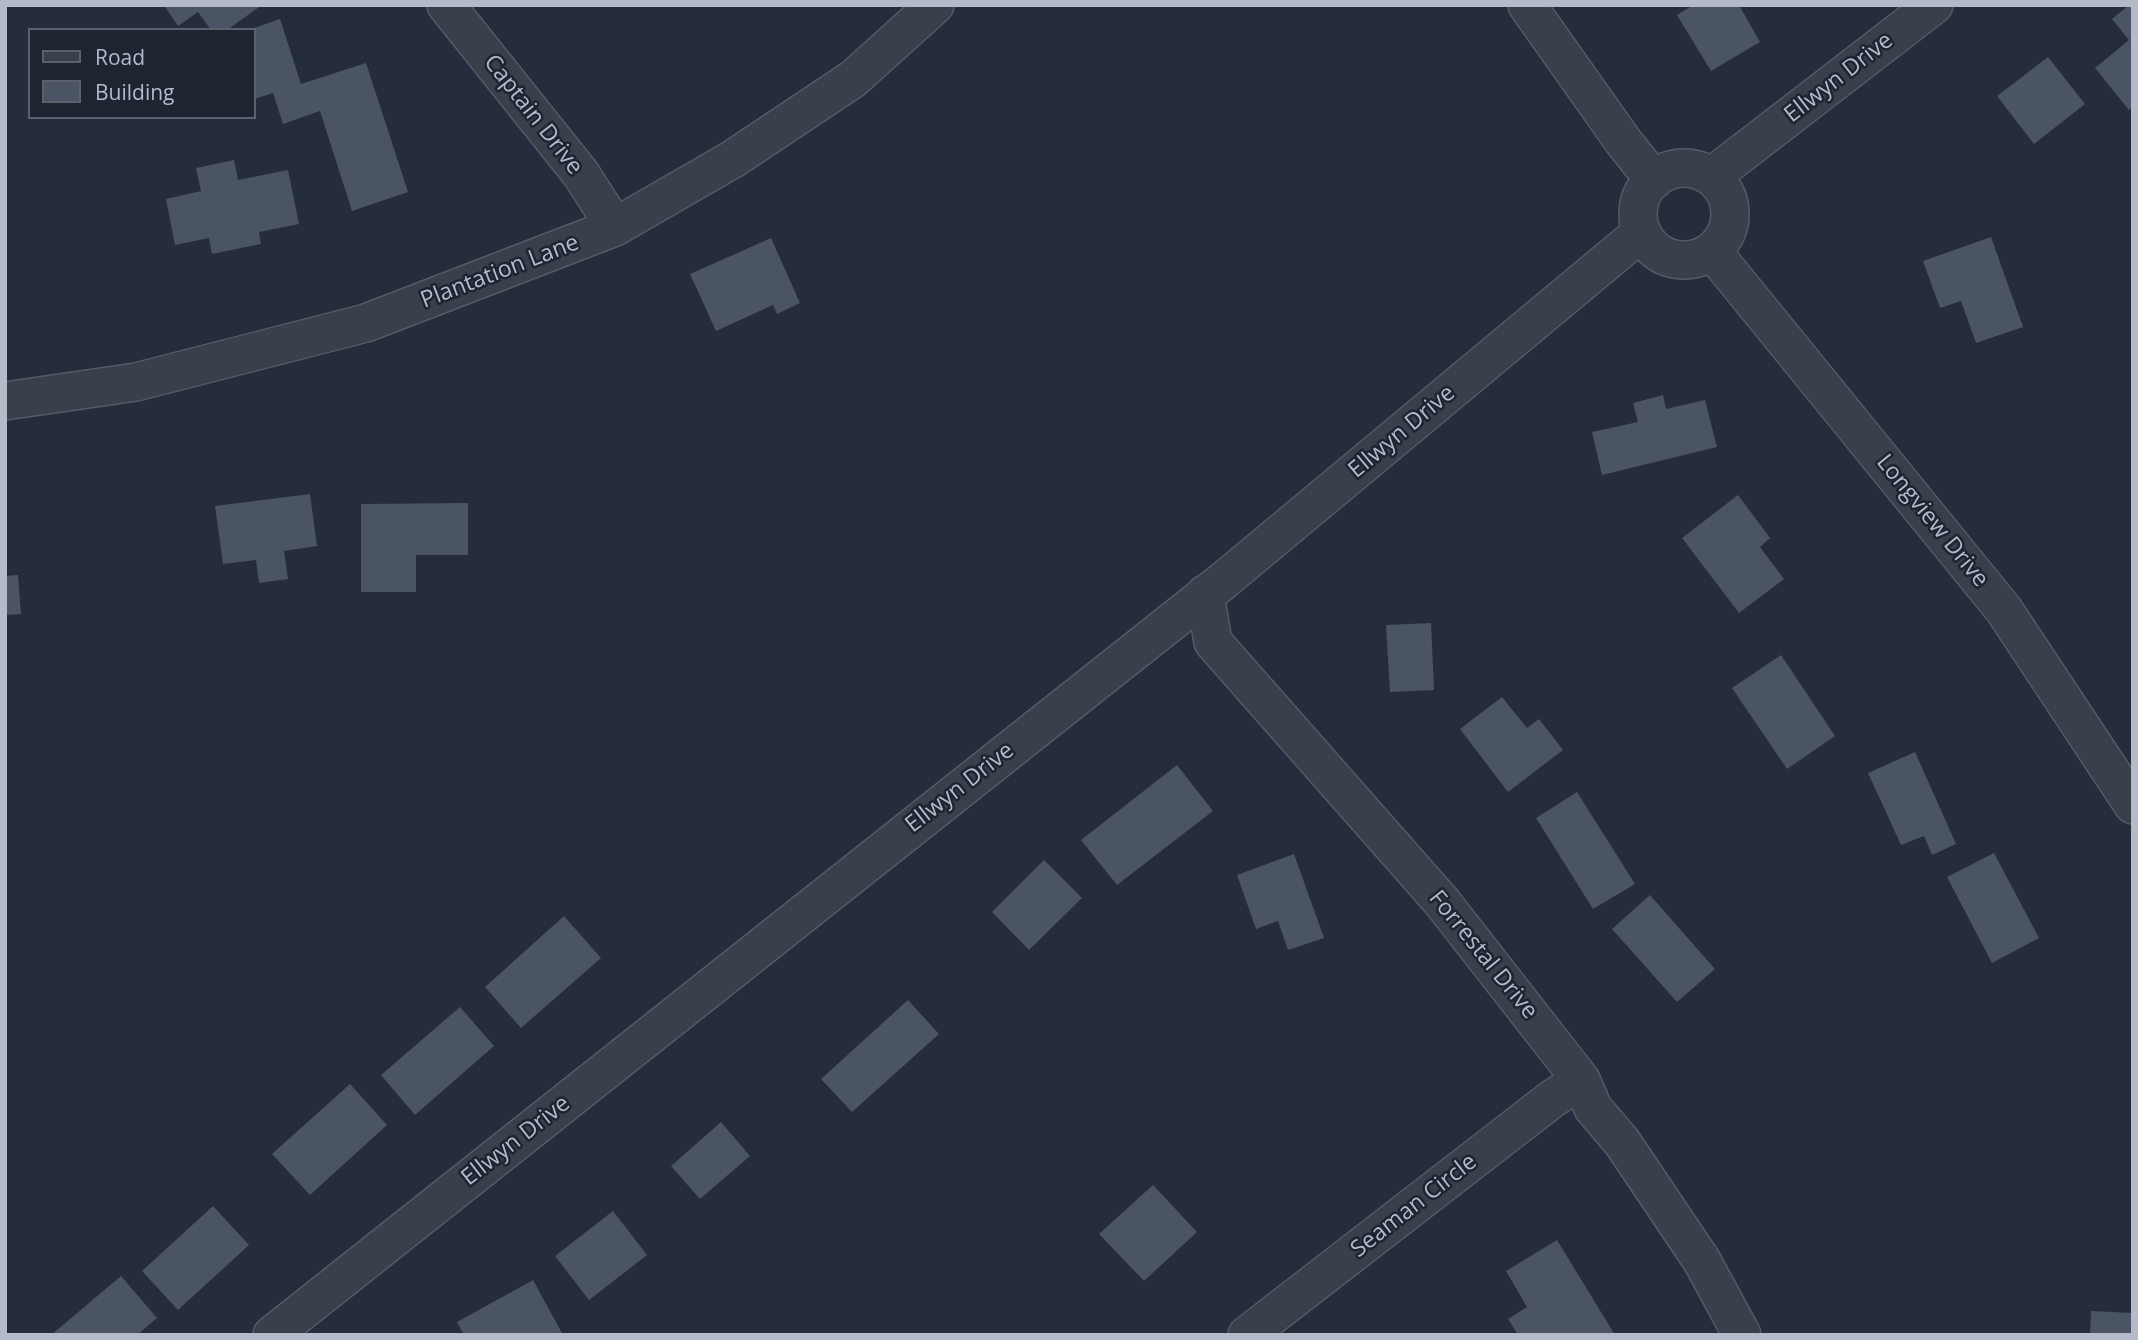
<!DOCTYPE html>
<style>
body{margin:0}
#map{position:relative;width:2138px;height:1340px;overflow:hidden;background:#252c3b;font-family:"Open Sans",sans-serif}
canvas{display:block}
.frame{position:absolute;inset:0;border:7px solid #b4bac7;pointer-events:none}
.legend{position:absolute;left:28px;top:28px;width:228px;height:91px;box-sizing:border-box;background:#1e2430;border:2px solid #5a606c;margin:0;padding:9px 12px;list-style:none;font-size:21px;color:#b4bac7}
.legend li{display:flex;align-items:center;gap:14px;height:35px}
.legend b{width:35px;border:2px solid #5a606c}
</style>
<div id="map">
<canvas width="2138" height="1340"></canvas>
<div class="frame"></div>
<ul class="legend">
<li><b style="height:9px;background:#393f4b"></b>Road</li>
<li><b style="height:19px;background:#4b5465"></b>Building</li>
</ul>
</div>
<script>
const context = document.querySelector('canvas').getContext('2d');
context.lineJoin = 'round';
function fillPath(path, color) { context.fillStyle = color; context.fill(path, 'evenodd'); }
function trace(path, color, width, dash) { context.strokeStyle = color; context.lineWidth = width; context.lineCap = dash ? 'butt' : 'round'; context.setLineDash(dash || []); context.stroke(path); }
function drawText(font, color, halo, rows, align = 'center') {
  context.font = font + ' "Open Sans",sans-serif'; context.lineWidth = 5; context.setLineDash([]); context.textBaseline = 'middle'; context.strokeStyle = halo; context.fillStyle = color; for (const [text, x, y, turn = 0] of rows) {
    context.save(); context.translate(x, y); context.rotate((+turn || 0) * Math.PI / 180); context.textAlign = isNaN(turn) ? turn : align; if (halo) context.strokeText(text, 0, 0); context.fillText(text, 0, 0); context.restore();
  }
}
fillPath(new Path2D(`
 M164,5H262L227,30H211L198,12L178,26Z
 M1693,5H1739L1760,42L1711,71L1677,15Z
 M2129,5H2133V107L2129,110L2095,68L2129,40L2112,19Z
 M280,19L301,84L366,63L408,192L352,211L320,111L283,124L273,93L254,99V28Z
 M2048,57L2085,104L2034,144L1997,96Z
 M234,160L238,180L288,170L299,224L259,232L261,244L212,254L209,238L175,245L166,199L201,191L196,168Z
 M1991,237L2023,327L1976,343L1961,301L1940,308L1923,261Z
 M771,238L800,303L777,314L773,305L716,331L690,274Z
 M1663,395L1666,409L1705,400L1717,447L1602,475L1592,432L1638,422L1633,403Z
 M310,494L317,546L284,551L288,579L259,583L256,560L223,564L215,506Z
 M1738,495L1770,538L1760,547L1784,579L1739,613L1682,538Z
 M468,503V555H416V592H361V504Z
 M18,575L21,614L5,615V576Z
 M1431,623L1434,690L1390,692L1386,625Z
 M1781,655L1835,736L1787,769L1732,688Z
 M1502,697L1527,728L1539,719L1563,750L1508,792L1460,729Z
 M1915,752L1956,844L1932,855L1924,836L1901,845L1868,773Z
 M1177,765L1213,811L1117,885L1081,840Z
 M1577,792L1635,884L1593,909L1536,818Z
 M1994,853L2039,938L1992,963L1947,877Z
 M1294,854L1324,938L1288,950L1278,921L1256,929L1237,875Z
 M1044,860L1082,898L1029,950L992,912Z
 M1650,895L1715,969L1677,1002L1612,929Z
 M564,916L601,958L521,1028L485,987Z
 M908,1000L939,1034L852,1112L821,1079Z
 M460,1007L494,1046L415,1115L381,1075Z
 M350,1084L387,1125L310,1195L272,1154Z
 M721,1122L750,1156L700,1199L671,1166Z
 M1153,1185L1197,1232L1144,1281L1099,1234Z
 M213,1206L249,1245L178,1310L142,1271Z
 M613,1211L647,1255L589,1300L555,1256Z
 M1557,1240L1615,1335H1518L1508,1319L1527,1307L1506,1271Z
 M121,1276L157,1318L137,1335H51Z
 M533,1280L563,1335H464L457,1322Z
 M2091,1311L2133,1313V1335H2090Z`), '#4b5465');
const minor = new Path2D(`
 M446,5L581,174L615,227
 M1527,5L1623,141L1654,180
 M1638 214a46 46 0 1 1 92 0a46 46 0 1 1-92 0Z
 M1711,177L1934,5
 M1712,251L2004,610L2133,805
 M5,401L136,382L366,323L615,227L733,159L853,79L935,5
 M1205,594L1213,642L1442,902L1581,1080L1593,1108L1622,1142L1702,1261L1742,1335
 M272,1335L1223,581L1642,232
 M1247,1335L1552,1099L1581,1080`);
trace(minor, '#545a66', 40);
trace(minor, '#393f4b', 37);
drawText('23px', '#b4bac7', '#1e2430', [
 ["Ellwyn Drive",1839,78,-38],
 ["Captain Drive",533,115,52],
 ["Plantation Lane",500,272,-21],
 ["Ellwyn Drive",1402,432,-40],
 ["Longview Drive",1932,521,51],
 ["Ellwyn Drive",960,788,-38],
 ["Forrestal Drive",1483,955,51],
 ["Ellwyn Drive",516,1141,-38],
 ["Seaman Circle",1414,1206,-38]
]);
</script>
